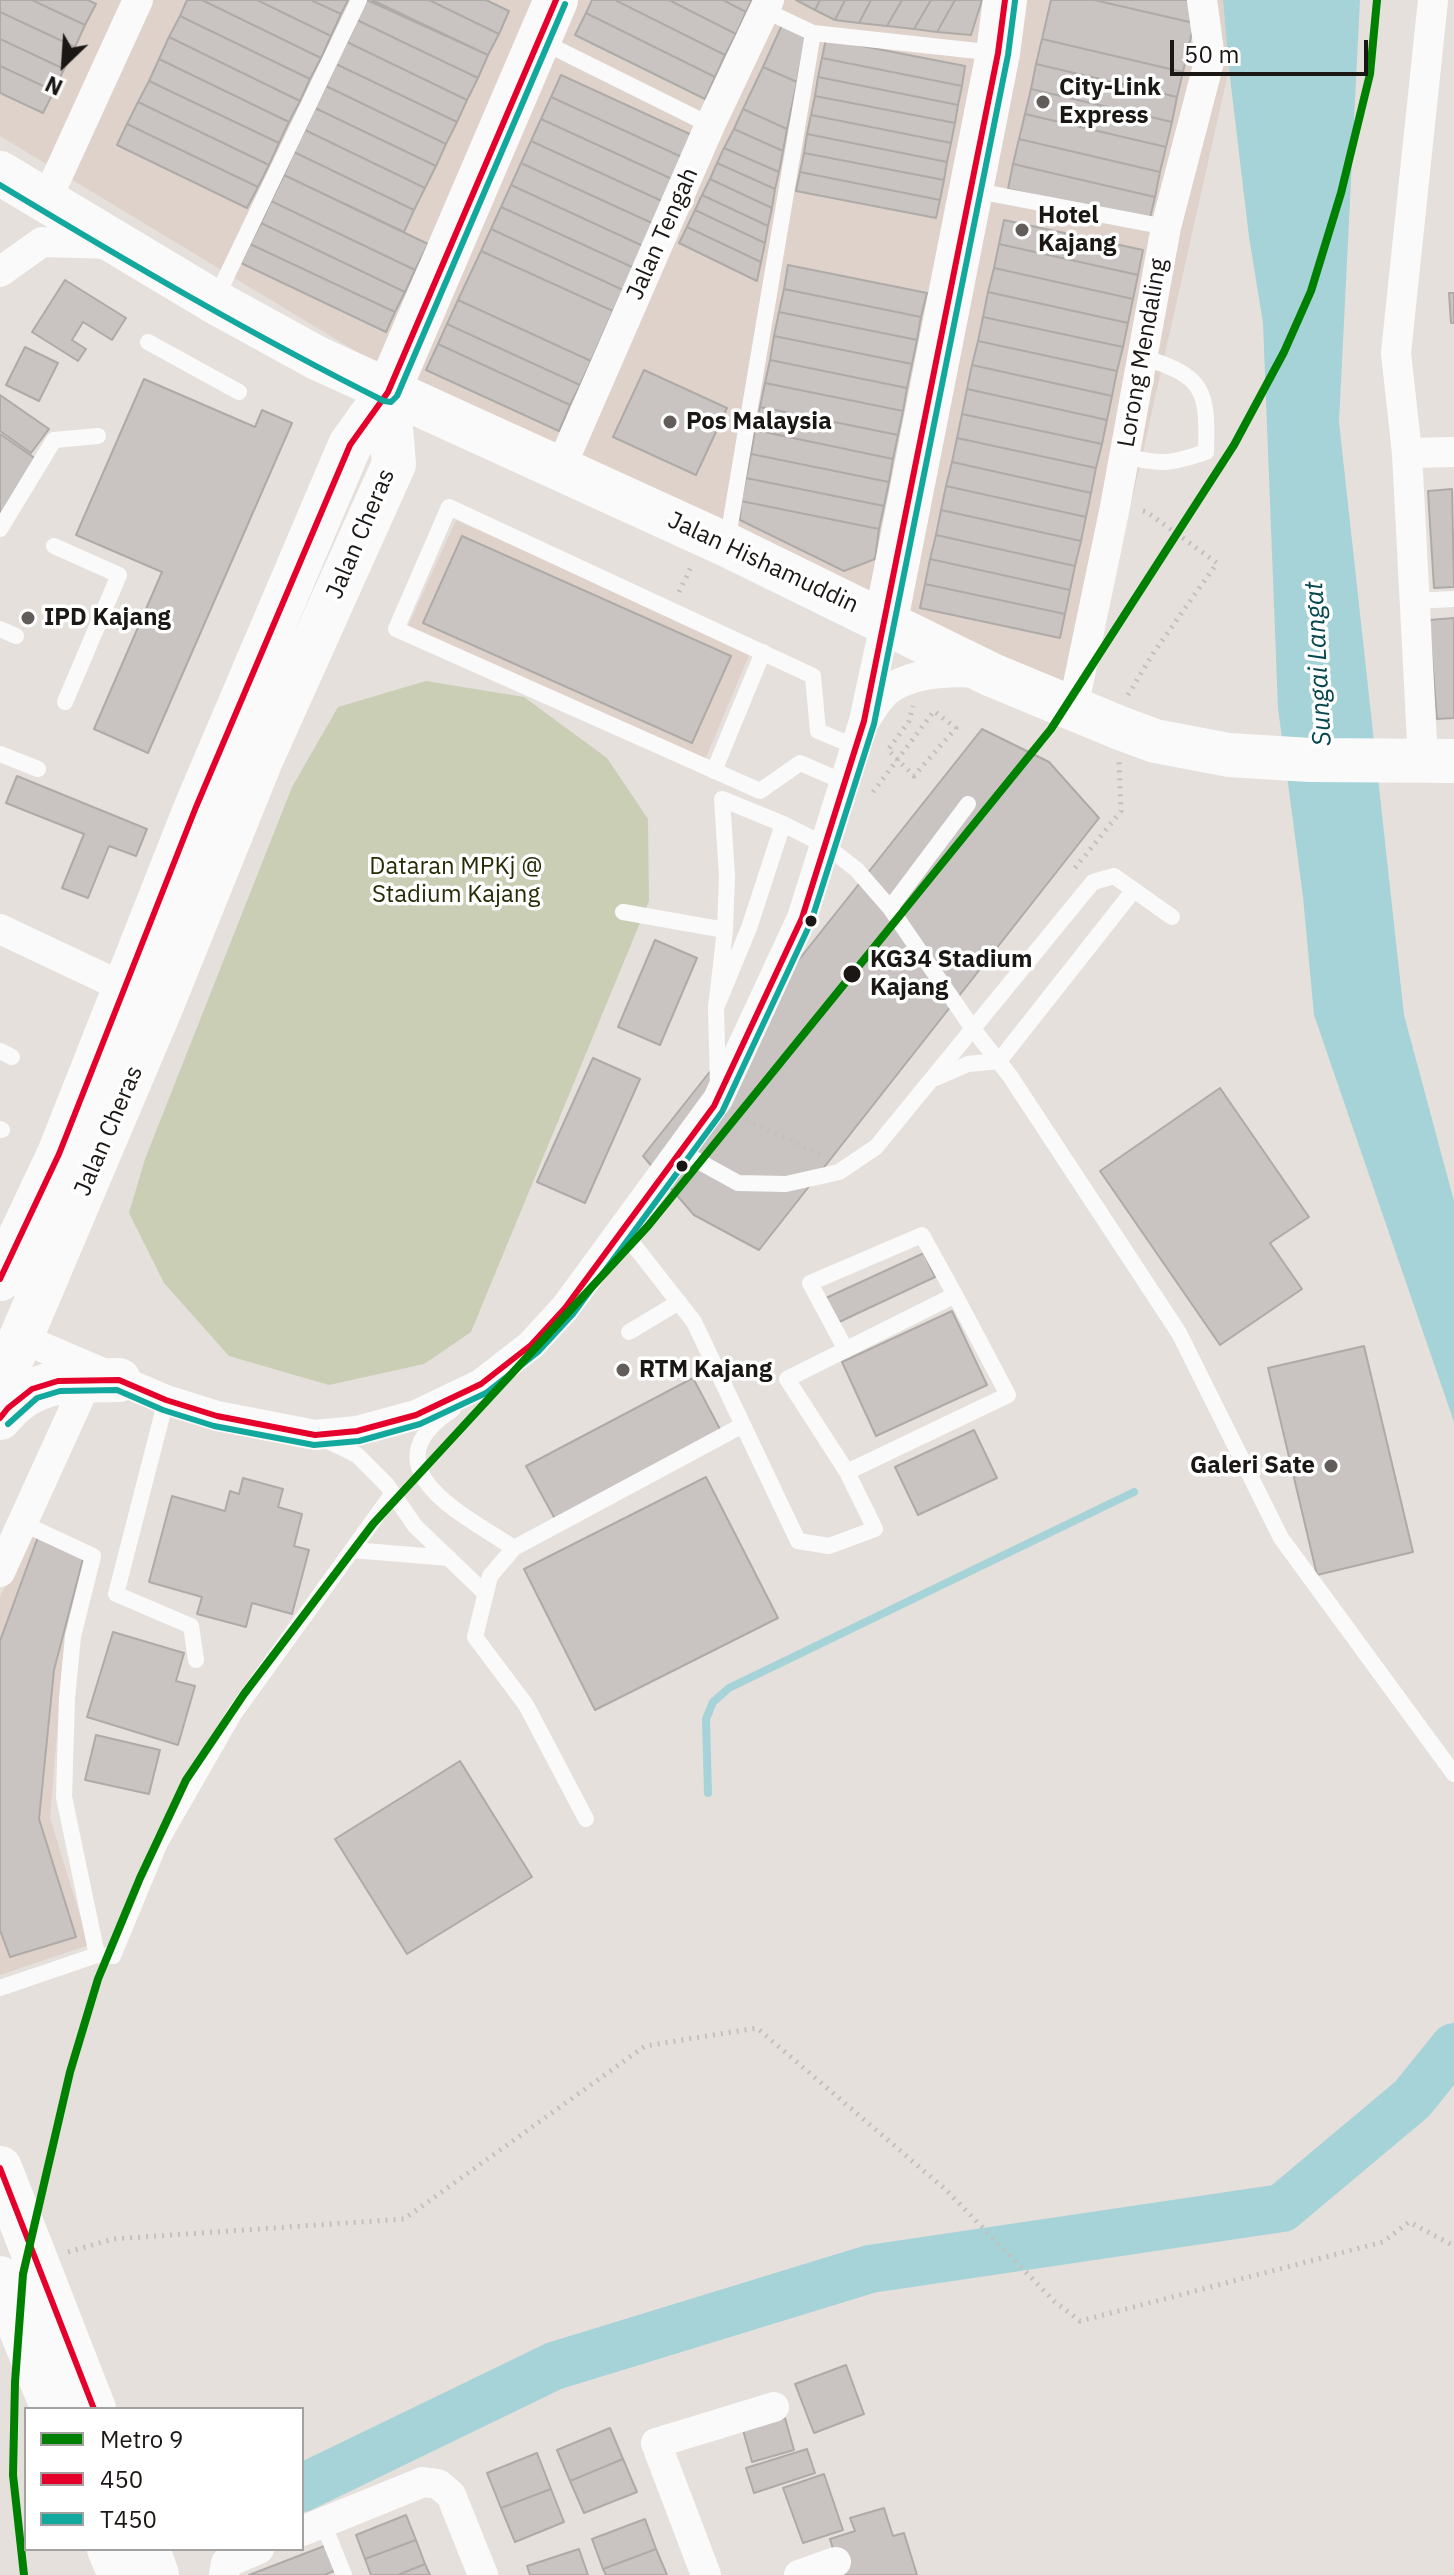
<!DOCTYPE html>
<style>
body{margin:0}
#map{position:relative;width:1454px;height:2575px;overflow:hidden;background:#e6e0dc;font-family:"IBM Plex Sans",sans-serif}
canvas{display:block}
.legend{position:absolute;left:24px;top:2407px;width:280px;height:144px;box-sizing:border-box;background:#fff;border:2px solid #a4a2a1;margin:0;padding:10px 14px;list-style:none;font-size:24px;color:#1b1715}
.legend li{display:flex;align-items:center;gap:16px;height:40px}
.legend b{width:40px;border:2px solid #a4a2a1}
.north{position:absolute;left:24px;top:24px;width:80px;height:80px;-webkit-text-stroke:6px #fff;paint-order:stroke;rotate:205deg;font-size:22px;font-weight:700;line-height:32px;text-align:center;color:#1b1715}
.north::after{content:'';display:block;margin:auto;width:28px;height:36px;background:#1b1715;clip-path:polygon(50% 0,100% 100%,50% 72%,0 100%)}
.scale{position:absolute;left:1170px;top:40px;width:198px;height:36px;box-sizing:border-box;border:4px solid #1b1715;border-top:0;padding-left:10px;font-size:24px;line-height:28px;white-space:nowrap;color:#1b1715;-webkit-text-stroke:6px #fff;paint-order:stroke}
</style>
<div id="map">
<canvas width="1454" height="2575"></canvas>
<ul class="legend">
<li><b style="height:10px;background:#008000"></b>Metro 9</li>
<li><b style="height:10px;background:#e4002b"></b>450</li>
<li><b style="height:10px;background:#12a89d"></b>T450</li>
</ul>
<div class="north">N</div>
<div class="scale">50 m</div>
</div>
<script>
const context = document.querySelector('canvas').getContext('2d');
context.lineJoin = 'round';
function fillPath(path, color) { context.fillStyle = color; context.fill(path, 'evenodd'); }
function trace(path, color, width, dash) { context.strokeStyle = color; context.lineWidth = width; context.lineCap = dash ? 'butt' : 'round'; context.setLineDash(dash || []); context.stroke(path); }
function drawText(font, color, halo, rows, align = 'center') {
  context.font = font + ' "IBM Plex Sans",sans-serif'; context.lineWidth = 7; context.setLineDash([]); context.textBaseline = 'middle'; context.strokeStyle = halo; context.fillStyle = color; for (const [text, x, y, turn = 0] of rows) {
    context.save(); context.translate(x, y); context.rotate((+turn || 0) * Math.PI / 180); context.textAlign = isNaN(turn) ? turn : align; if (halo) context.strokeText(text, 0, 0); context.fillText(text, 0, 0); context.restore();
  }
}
fillPath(new Path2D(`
 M0,0H1223L1229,69L1088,696L380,366L0,136Z
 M456,520L750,653L705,760L408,626Z
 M30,1533L86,1558L60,1698L50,1818L89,1945L0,1975V1597Z`), '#dfd2cb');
fillPath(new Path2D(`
 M426,681L524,697L607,758L648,819L649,901L471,1332L424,1364L329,1385L229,1356L164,1283L129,1213L145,1159L292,787L338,707Z`), '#caceb4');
fillPath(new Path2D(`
 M1223,0H1360L1339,422L1404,1015L1454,1201V1422L1314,1015L1303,897L1278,708L1263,323L1249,237L1229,69Z`), '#a6d3d8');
trace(new Path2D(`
 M708,1793L706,1719L713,1702L729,1688L1134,1492`), '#a6d3d8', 8);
trace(new Path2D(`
 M302,2488L554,2366L870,2269L1282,2208L1412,2099L1454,2047`), '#a6d3d8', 48);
const building = new Path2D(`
 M0,0H32L85,25L75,47L0,12Z
 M32,0H88L96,4L85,25Z
 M187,0H202L321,58L310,79L180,16Z
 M202,0H257L331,36L321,58Z
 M257,0H311L341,14L331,36Z
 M311,0H348L341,14Z
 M367,0L488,55L478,78L357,20Z
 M372,0H429L499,34L488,55Z
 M429,0H486L509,11L499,34Z
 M592,0H615L725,55L715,77L586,13Z
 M615,0H669L736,34L725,55Z
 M669,0H723L746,12L736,34Z
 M723,0H752L746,12Z
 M796,0H820L815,10Z
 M820,0H845L835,20L815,10Z
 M845,0H871L859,23L835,20Z
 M871,0H902L887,26L859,23Z
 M902,0H931L914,29L887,26Z
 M931,0H955L937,32L914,29Z
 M955,0H982L971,35L937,32Z
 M1051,0H1094L1194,23L1183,72L1042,39Z
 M1094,0H1189L1194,23Z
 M0,12L75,47L64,69L0,39Z
 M586,13L715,77L705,99L575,35Z
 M180,16L310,79L300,101L169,37Z
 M357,20L478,78L467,100L347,42Z
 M782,25L806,35L797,82L763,67Z
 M169,37L300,101L289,122L159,59Z
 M0,39L64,69L54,91L0,66Z
 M826,39L965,66L962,86L822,58Z
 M1042,39L1183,72L1177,97L1036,64Z
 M347,42L467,100L457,122L336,64Z
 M822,58L962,86L958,105L818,77Z
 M159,59L289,122L279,143L149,81Z
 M336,64L457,122L446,144L326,86Z
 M1036,64L1177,97L1172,122L1031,89Z
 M0,66L54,91L43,113L0,93Z
 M763,67L797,82L787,129L743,109Z
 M561,75L694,136L684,158L551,97Z
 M818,77L958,105L955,123L815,96Z
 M149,81L279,143L269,165L138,102Z
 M326,86L446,144L436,166L315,108Z
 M1031,89L1172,122L1166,147L1025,114Z
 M815,96L955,123L951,143L811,115Z
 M551,97L684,158L674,180L541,119Z
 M138,102L269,165L258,187L127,124Z
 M315,108L436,166L425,188L305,130Z
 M743,109L787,129L783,151L734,129Z
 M1025,114L1166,147L1160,172L1019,139Z
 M811,115L951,143L947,162L807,134Z
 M541,119L674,180L664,202L531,141Z
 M127,124L258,187L247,208L117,145Z
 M734,129L783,151L779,172L724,148Z
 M305,130L425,188L414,210L294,152Z
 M807,134L947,162L944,180L804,153Z
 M1019,139L1160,172L1155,197L1013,164Z
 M531,141L664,202L654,224L521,163Z
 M724,148L779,172L775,189L717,163Z
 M294,152L414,210L404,232L284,175Z
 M804,153L944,180L940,200L800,172Z
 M521,163L654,224L643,246L511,185Z
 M717,163L775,189L772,208L710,179Z
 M1013,164L1155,197L1149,222L1008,189Z
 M800,172L940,200L936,218L796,191Z
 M284,175L428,244L415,270L271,201Z
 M710,179L772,208L768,226L702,195Z
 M511,185L643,246L634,268L501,207Z
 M702,195L768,226L765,243L695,210Z
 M271,201L415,270L405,292L261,223Z
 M501,207L634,268L623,290L491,229Z
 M695,210L765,243L761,262L687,227Z
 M1004,220L1143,250L1138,275L999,244Z
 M261,223L405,292L395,312L250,244Z
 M687,227L761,262L757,281L679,243Z
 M491,229L623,290L613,311L481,251Z
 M250,244L395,312L386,332L241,263Z
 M999,244L1138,275L1133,299L994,268Z
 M481,251L613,311L591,361L458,300Z
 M788,265L927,293L921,317L784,289Z
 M994,268L1133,299L1128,323L988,292Z
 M65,280L126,318L112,340L83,322L72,340L86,349L78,361L32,332Z
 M784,289L921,317L917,340L779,312Z
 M988,292L1128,323L1123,347L983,317Z
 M1449,293H1454V323H1451Z
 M458,300L591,361L580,385L447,324Z
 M779,312L917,340L912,364L774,336Z
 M983,317L1123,347L1117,371L978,341Z
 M447,324L580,385L570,405L438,344Z
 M774,336L912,364L907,388L770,360Z
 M978,341L1117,371L1112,396L972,365Z
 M438,344L570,405L559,431L426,370Z
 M25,347L58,363L39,401L6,385Z
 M770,360L907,388L903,411L765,383Z
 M972,365L1112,396L1107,420L967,389Z
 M644,370L727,408L696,475L613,437Z
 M144,379L255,427L262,410L292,423L148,753L94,729L162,572L76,535Z
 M765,383L903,411L898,435L760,407Z
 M967,389L1107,420L1102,444L962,414Z
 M0,395L49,429L31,453L0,431Z
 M760,407L898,435L893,459L755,430Z
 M962,414L1102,444L1096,468L957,438Z
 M755,430L893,459L889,482L751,454Z
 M0,434L39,461L0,517Z
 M957,438L1096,468L1091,493L952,462Z
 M751,454L889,482L884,506L746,478Z
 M952,462L1091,493L1086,517L946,486Z
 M746,478L884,506L879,529L741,501Z
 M946,486L1086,517L1081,541L941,510Z
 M1452,489L1454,587L1434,588L1428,491Z
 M741,501L879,529L875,559L844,571L740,520Z
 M941,510L1081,541L1075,566L936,535Z
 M936,535L1075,566L1070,590L930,559Z
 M462,536L731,656L692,743L423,623Z
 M930,559L1070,590L1065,614L925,584Z
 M925,584L1065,614L1060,638L920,608Z
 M1454,618V718L1437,719L1429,620Z
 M982,729L1049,762L1099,818L759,1250L694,1215L643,1156Z
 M17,776L147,829L136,856L109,846L88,898L62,888L84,834L6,803Z
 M655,940L697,958L660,1045L618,1027Z
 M593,1058L640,1079L585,1203L537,1182Z
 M1220,1088L1309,1217L1270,1243L1302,1289L1220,1345L1100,1171Z
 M924,1253L935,1277L837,1323L826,1298Z
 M952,1311L987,1385L876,1436L842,1362Z
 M1364,1346L1413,1552L1317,1575L1268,1368Z
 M693,1378L721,1431L555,1519L526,1466Z
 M974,1430L997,1478L918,1515L895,1467Z
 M706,1477L778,1618L595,1710L524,1569Z
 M243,1478L283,1489L278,1507L302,1514L294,1546L309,1550L292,1614L252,1603L246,1627L197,1614L202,1597L149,1582L172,1496L225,1511L230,1491L239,1494Z
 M38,1537L84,1555L54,1670L39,1819L76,1937L10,1957L0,1930V1641Z
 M113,1632L184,1653L176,1681L195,1686L178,1745L87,1717Z
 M96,1735L160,1750L149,1794L85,1780Z
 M460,1761L532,1877L407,1954L335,1839Z
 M846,2365L864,2414L814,2433L795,2384Z
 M785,2418L794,2450L752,2462L743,2430Z
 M610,2428L623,2459L570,2481L557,2450Z
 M807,2449L815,2473L754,2493L746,2468Z
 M537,2453L551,2489L501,2508L487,2473Z
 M623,2459L637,2492L584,2513L570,2481Z
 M824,2474L843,2530L803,2543L783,2488Z
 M551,2489L564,2522L515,2542L501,2508Z
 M884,2508L893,2536L904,2533L917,2575H841L830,2539L855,2531L850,2518Z
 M406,2515L416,2540L365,2559L356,2535Z
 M645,2519L656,2549L603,2569L592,2539Z
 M416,2540L425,2564L398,2575H371L365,2559Z
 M327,2545L337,2570L324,2575H249Z
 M579,2549L588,2575H530L527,2566Z
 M656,2549L667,2575H606L603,2569Z
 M425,2564L430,2575H398Z`);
fillPath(building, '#c9c4c2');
trace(building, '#aeaaa7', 2);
trace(new Path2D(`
 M679,592L691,567L692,568
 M1128,695L1154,652L1217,563L1147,512L1140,510
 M873,792L934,711L956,728L914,776L888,750L909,721L913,706
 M1075,868L1121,811L1119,762
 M739,1116L820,1155
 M68,2252L113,2239L404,2219L645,2046L757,2028L945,2189L1055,2302L1080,2321L1383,2242L1409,2222L1454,2246`), '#c2c0bf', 5, [2, 6]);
trace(new Path2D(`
 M764,10L813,33L996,53
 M539,40L710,125
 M972,190L1166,227
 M215,300L359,0
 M148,342L239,392
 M1124,456C1162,465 1170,464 1206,452C1208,389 1204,376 1142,357
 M0,529L54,440L98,436
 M727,543L813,33
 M54,546L119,575L65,702
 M1415,601L1454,599
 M0,629L16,636
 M0,754L38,769
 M714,771L763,652
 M844,782L800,763L760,791L396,629L449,507L813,676L818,731L856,747
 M783,824L749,928L716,1008L725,930L727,876L722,799L783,824L825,845L857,870L890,908L973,1029L1010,1076L1179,1333L1281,1538L1454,1774
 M890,908L968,804
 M623,912L725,930
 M716,1008L718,1086
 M0,1051L12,1057
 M936,1078L968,1064L999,1061L1133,891
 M0,1129L2,1130
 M680,1151L738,1183L786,1184L839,1172L876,1147L1093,882L1114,876L1172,917
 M622,1230L694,1322L798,1541L829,1546L875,1529L847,1472L787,1379L955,1295L1008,1395L847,1472
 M629,1332L679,1302
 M846,1350L810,1283L922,1235L955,1295
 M166,1400L116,1594L191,1626L196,1660
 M453,1409C364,1468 464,1515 514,1548
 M324,1439L357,1455L387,1485L415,1526L486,1594
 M352,1550L449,1558
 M586,1819L526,1705L475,1637L490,1576L514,1548L743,1425
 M97,1955L113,1956L160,1843L234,1714L393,1493
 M0,1988L97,1955L64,1797L67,1698L73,1636L93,1556L22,1523
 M323,2523L344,2575`), '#fbfafa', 16);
trace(new Path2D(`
 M46,201L138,0
 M0,272L42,242L115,244
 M1407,453L1454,452
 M560,469L710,125L769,0
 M1073,708L1115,507L1166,227L1210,58L1202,0
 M865,720C872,710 879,697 888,690C913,672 950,671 979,673
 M1423,761L1407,453L1396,353L1433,0
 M0,929L125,988
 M21,1338L166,1400L217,1416L315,1435L357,1431L416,1415L481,1384L531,1345L565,1308L718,1099L802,918L864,721L886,620
 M0,1572L87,1381
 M302,2531L423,2482L438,2484L451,2495L483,2575
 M224,2575L226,2563L259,2549
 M706,2575L656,2443L774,2407
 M799,2575L836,2562`), '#fbfafa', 30);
trace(new Path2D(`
 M0,173L215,302L317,358L727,545L992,675L1120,728L1155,741L1229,755L1310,760L1454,761
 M886,620L998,53L1005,0
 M0,1279L59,1154L196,807L350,445L388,392L556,0
 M0,1387L162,1005L261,760L394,464L388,392
 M0,1418C33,1376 71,1381 119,1380
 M0,2168L94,2409
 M0,2278L53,2409
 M109,2549L120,2575
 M148,2549L157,2575`), '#fbfafa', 44);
trace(new Path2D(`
 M0,1279L59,1154L196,807L350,445L388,392L556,0
 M0,1418L8,1408L32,1389L58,1381L119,1380L166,1400L217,1416L315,1435L357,1431L416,1415L481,1384L531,1345L565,1308L714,1106L802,918L864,721L998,53L1005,0
 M0,2168L94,2409`), '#e4002b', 6);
trace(new Path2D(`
 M0,185C126,261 252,335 384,401L391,402L397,396L565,4
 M8,1424L37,1398L60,1391L117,1390L163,1410L214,1426L314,1445L359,1441L420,1424L486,1393L538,1352L573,1314L722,1112L811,922L874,724L1008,55L1015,1`), '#12a89d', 6);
trace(new Path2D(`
 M24,2575L13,2475L15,2382L23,2274L70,2072L98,1979L140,1878L186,1780L244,1694L373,1524L648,1226L1051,729L1234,445L1284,352L1311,291L1341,193L1370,74L1377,0`), '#008000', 8);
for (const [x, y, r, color] of [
 [1043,102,8,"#625d5b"],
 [1022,230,8,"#625d5b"],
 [670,422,8,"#625d5b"],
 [28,618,8,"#625d5b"],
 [811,921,7,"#1b1715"],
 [852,974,10,"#1b1715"],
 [682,1166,7,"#1b1715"],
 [623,1370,8,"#625d5b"],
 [1331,1466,8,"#625d5b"]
]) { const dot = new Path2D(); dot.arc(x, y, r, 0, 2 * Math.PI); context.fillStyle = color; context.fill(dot); trace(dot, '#fff', 3); }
drawText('bold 24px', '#1b1715', '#fff', [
 ["City-Link",1059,88],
 ["Express",1059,116],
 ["Hotel",1038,216],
 ["Kajang",1038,244],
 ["Pos Malaysia",686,422],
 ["IPD Kajang",44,618],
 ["RTM Kajang",639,1370],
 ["Galeri Sate",1315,1466,"right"]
], 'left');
drawText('24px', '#1b1715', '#fff', [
 ["Jalan Tengah",663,234,-66],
 ["Lorong Mendaling",1143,353,-80],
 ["Jalan Cheras",361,534,-67],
 ["Jalan Hishamuddin",763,563,25],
 ["Jalan Cheras",109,1131,-67]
]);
drawText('24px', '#262d06', '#fff', [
 ["Dataran MPKj @",456,867],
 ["Stadium Kajang",456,895]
]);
drawText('bold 24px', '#1b1715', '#fff', [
 ["KG34 Stadium",870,960],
 ["Kajang",870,988]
], 'left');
drawText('italic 26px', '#06474e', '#fff', [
 ["Sungai Langat",1319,664,-93]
]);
</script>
